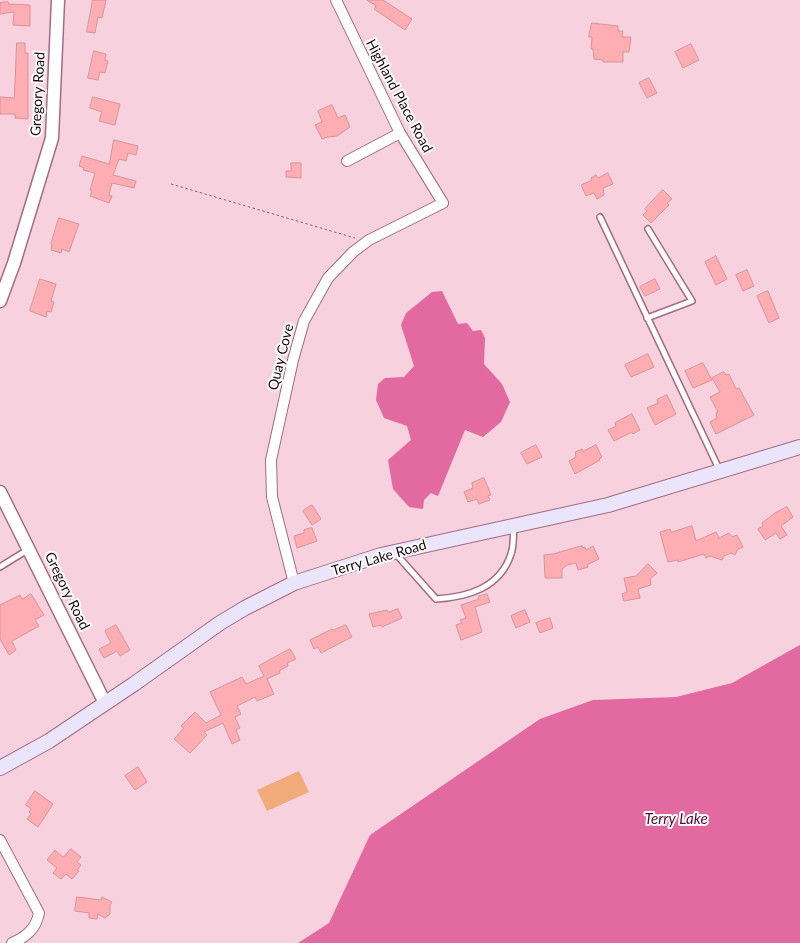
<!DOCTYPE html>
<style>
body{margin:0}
canvas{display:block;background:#f8d1df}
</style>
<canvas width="800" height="943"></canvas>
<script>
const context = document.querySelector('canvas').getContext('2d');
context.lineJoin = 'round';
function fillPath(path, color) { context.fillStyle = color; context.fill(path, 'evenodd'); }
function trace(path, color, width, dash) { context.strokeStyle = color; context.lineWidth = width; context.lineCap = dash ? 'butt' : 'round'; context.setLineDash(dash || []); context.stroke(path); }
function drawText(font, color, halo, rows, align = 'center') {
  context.font = font + ' Lato,sans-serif'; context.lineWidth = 4; context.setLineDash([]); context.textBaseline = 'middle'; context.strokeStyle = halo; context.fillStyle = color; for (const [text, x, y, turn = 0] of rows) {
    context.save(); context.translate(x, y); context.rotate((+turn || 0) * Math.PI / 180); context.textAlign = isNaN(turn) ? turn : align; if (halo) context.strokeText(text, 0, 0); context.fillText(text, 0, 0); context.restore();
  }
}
fillPath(new Path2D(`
 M299,771L309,792L267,811L257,790Z`), '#f1aa7a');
fillPath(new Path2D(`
 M442,291L458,324L467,323L473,331L481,330L485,338L484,364L502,384L510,402L501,422L483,437L465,430L438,496L431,493L424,500L423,509L409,507L393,489L388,460L411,440L407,426L384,418L376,400L378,384L385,378L404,377L414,366L401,325L406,313L432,292Z
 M800,645V943H298L329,923L370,835L540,719L593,700L676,697L732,683Z`), '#e36aa0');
const building = new Path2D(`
 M93,0H106L102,18L98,17L95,33L87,32Z
 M367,0H383L412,19L405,30L374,9L376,6Z
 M8,2L9,4L30,5V26L13,25L14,12L0,14V3Z
 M592,23L618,26V31H623L622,37H631L629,52H623V62H603V60L594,59L593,49H591L592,37H589Z
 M17,43H25V53H28V119L15,118V114H0V97L14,98Z
 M691,44L699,60L683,68L675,52Z
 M94,51L106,54L105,60L108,61L105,73L100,72L98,80L88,78Z
 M649,78L657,93L647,98L639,83Z
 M93,97L120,104L115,125L99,121L102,112L90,108Z
 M332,105L338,118L345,115L350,127L337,136L328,137L322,139L315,125L322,122L318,111Z
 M114,140L138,146L136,155L128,153L126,161L119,159L113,175L136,181L134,188L112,183L109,195L112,196L109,203L90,196L92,191L90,190L95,173L83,170L84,168L79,166L82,156L109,164Z
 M291,163H301V178L286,177V171H291Z
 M608,173L613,184L603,188L604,195L597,199L594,193L586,196L581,185L592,180L591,178L596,175L598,178Z
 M663,190L672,199L667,203L669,205L651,223L643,215L647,211L645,209Z
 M59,218L79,224L69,252L62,249L61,253L51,250L52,245L51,244Z
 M716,256L727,279L716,285L705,262Z
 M747,270L754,286L743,291L736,275Z
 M40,279L56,284L51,301L54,302L51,312L47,311L46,317L30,311Z
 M655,279L660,289L645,296L640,287Z
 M768,291L779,318L769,323L757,296Z
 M648,354L654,367L631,377L625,365Z
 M703,363L712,380L693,388L685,371Z
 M724,372L726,375L729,374L736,389L739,388L754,415L716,434L710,422L717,418L716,413L718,412L710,397L720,392L712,378Z
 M667,395L676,414L655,425L647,408L658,403L657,400Z
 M632,414L640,430L633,434L632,432L614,441L608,430L616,426L615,423Z
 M536,445L542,457L527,464L521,453Z
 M596,445L602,457L599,459L600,460L575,474L569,461L576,457L575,452L582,449L583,451Z
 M484,478L491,495L488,496L490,500L479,504L477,499L468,502L464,492L473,488L472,483Z
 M312,505L321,519L312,525L303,511Z
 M787,507L793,517L781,526L787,535L780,539L776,533L765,540L758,529L763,526L762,523L775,513Z
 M692,526L696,541L716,532L719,538L729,533L732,537L737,535L743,547L737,550L735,555L731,553L724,556L722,560L710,556L706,558L704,554L678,562V560L668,562L660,532L670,529L671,532Z
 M312,528L317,541L297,548L294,536L304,533V530Z
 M582,546V548L585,547L586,550L593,546L599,559L587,565L588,567L578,570L576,563L567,565L562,569V578H545L544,555L553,554Z
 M648,564L657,573L650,579L651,585L638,589L640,598L624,601L622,594L627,592L624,578L636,576Z
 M31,594L44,615L35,620L39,626L12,641L16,650L9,655L0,639V605L20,595L22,599Z
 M487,594L490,602L475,607L482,632L461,640L456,625L462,623L460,620L466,618L461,605L479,599L478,597Z
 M398,609L402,618L382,627L381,625L373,627L369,614L387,610L388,612Z
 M525,610L530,622L516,628L511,616Z
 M550,618L553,628L540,633L536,623Z
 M116,625L130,650L120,656L117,651L104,658L99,649L111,643L105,631Z
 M346,625L352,637L321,653L318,647L314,649L310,640L332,629L333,630Z
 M290,649L296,659L287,663L288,666L279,671L280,673L267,679L274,694L257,701L255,697L237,706L241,714L235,717L240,728L236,730L240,740L232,744L223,723L204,732L207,735L190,753L174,739L184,728L181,726L195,712L206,723L221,715L210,692L242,677L246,684L264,676L259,666Z
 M138,767L147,782L135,790L125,776Z
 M35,791L53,804L38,827L27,819L31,814L29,812L31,809L26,805Z
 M71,849L81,857L77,862L81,865L77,870L79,871L72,879L66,874L61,879L53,873L57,868L47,860L55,850L63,857Z
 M77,897L101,900L102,897L112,902L110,905V914L105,918L98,914L97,919L89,918V913L75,911Z`);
fillPath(building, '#feadb3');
trace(building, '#d69499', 1);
const service = new Path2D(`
 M600,217L719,469
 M647,318L692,301L648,229
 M396,554L436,599C468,597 500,588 511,554C514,546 513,536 514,527
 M0,567L29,549`);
const minor = new Path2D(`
 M347,161L400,133
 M294,583L272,497L271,460L293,360L304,321L328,278L353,252L369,240L443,203L400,133L336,0
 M0,840L39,913C36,929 26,937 12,943`);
const tertiary = new Path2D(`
 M0,301L14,263L52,138L58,0
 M0,492L105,703`);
const secondary = new Path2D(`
 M0,768L49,741L134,684L220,623L245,608L294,583L381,555L608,505L800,447`);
trace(service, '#a56b82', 8);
trace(minor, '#a56b82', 12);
trace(tertiary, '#a56b82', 15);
trace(secondary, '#a56b82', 16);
trace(new Path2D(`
 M171,184L355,238`), '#7e616c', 1, [2.5, 2.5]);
trace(service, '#fff', 5);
trace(minor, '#fff', 10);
trace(tertiary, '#fff', 12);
trace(secondary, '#eae5fa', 14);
drawText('14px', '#19050e', '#fefefe', [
 ["Gregory Road",38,94,-87],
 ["Highland Place Road",399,96,62],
 ["Quay Cove",281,357,-76],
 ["Terry Lake Road",379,558,-16],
 ["Gregory Road",67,591,64]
]);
drawText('italic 15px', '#570a33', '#fefefe', [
 ["Terry Lake",676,819]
]);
</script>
